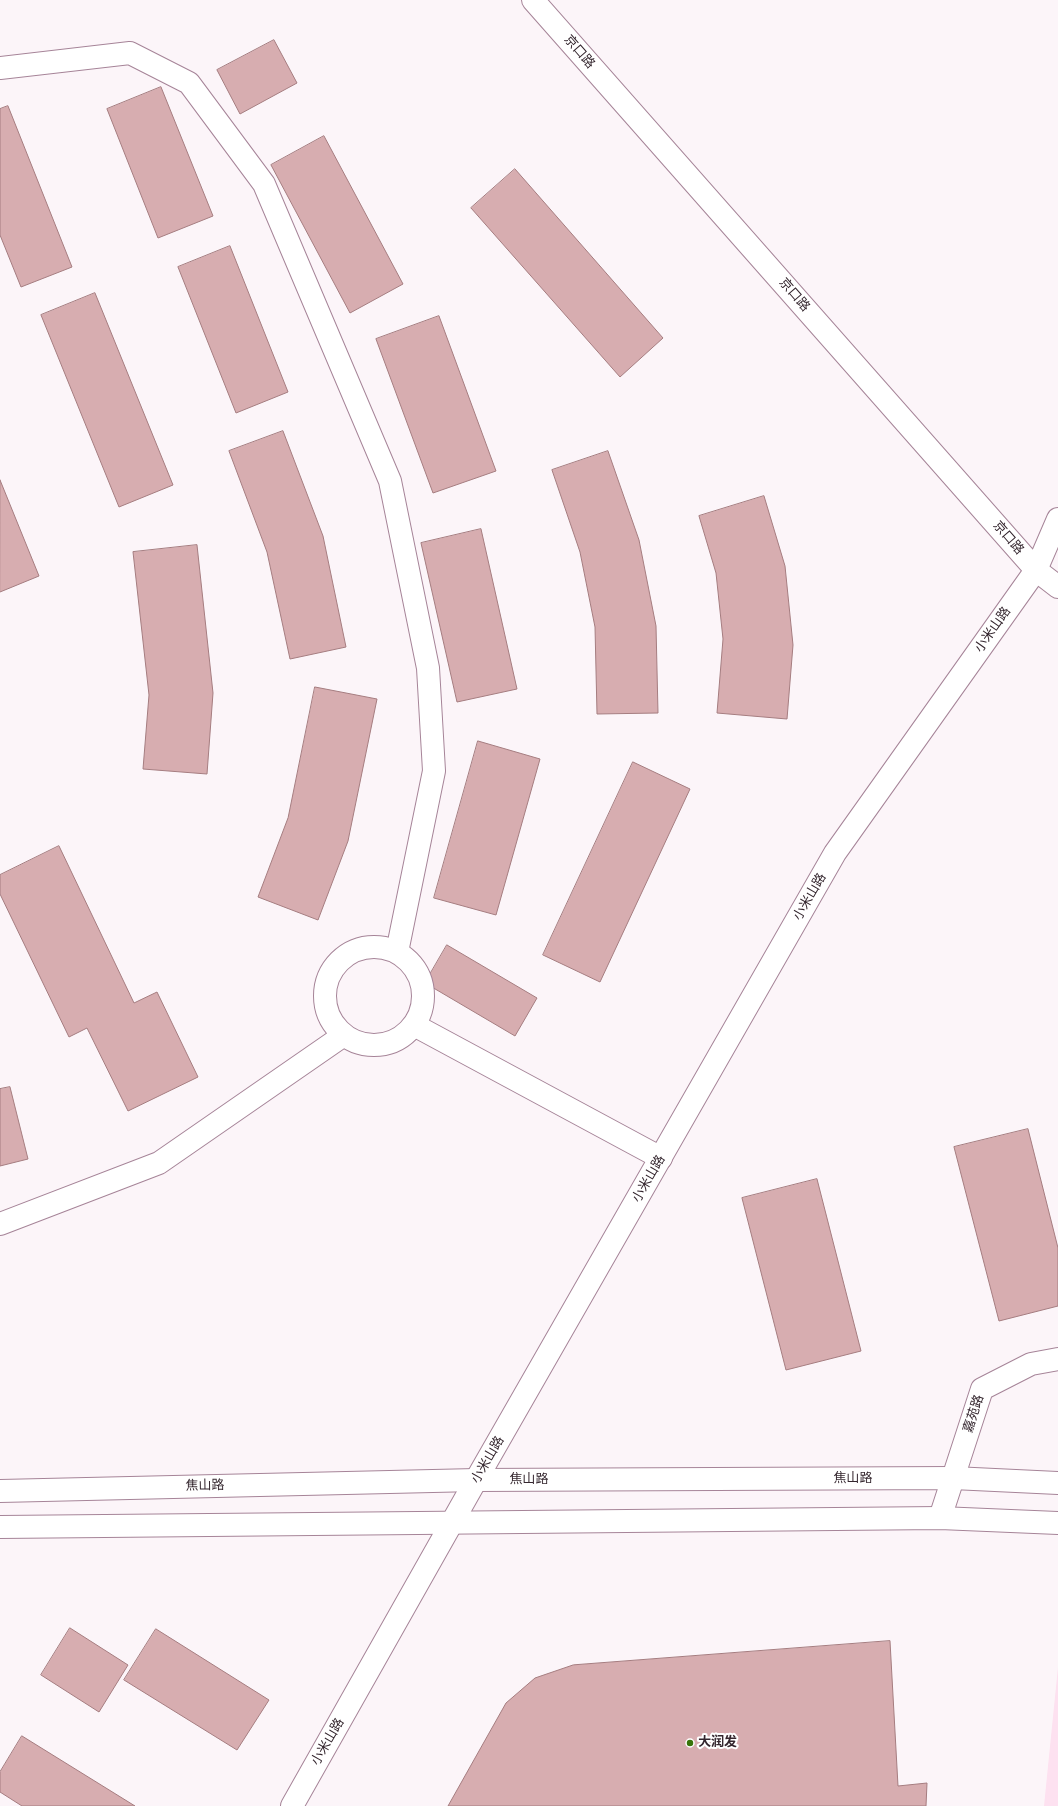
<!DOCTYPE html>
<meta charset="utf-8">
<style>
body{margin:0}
canvas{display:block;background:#fcf5f9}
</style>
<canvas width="1058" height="1806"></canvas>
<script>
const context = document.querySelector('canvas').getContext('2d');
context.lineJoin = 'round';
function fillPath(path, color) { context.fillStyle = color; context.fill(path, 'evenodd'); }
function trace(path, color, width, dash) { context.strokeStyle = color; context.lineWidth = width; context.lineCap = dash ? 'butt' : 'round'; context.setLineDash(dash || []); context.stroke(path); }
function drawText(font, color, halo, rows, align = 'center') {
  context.font = font + ' "Varela Round","Noto Sans SC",sans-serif'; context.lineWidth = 4; context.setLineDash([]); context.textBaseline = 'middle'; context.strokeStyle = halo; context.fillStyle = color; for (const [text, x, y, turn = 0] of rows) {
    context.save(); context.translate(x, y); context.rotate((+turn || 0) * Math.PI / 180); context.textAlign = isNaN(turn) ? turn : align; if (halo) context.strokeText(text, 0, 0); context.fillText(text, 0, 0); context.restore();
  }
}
fillPath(new Path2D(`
 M1058,1667V1806H1044Z`), '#fde1f0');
const building = new Path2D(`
 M274,40L297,83L240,114L217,70Z
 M161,87L213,216L158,238L107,109Z
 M8,106L72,267L21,287L0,235V109Z
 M324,136L403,284L350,313L271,165Z
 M515,169L663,338L620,377L471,208Z
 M230,246L288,392L236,413L178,267Z
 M95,293L173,485L119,507L41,315Z
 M439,316L496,471L433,493L376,339Z
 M283,431L323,536L346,647L290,659L267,552L229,451Z
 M608,451L639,540L656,626L658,713L597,714L595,627L580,552L552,470Z
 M0,480L39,576L0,592Z
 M764,496L785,566L793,645L787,719L717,713L723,639L716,573L699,516Z
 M481,529L517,689L457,702L421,543Z
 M197,545L213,693L207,774L143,769L149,695L133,552Z
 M315,687L377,699L348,841L318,920L258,897L288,818Z
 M478,741L540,759L496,915L434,898Z
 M633,762L690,789L600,982L543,955Z
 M59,846L134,1003L157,992L198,1077L128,1111L87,1028L69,1037L0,894V875Z
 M447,945L537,998L515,1036L425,983Z
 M10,1087L28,1159L0,1166V1089Z
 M1028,1129L1058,1248V1306L999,1321L954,1147Z
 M817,1179L861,1351L786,1370L742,1198Z
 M70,1628L128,1665L99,1712L41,1675Z
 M156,1629L269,1700L237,1750L124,1680Z
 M890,1641L898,1786L927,1783L926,1806H448L506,1703L535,1678L573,1665Z
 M22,1736L135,1806H22L0,1792V1772Z`);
fillPath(building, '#d7adb0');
trace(building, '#a57d80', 1);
const minor = new Path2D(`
 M0,68L130,53L189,83L264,184L390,481L428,668L434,771L397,952
 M325 996a49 49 0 1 1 98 0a49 49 0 1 1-98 0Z
 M414,1025L661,1158
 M0,1224L159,1163L344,1035`);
const tertiary = new Path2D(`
 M533,0L1036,570L1058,587
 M940,1518L982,1389L1031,1364L1058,1359
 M292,1806L476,1480L835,853L1036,570L1058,519`);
const primary = new Path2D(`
 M0,1491L476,1480L953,1478L1058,1483
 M0,1527L940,1518L1058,1523`);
trace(minor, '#a68498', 24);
trace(tertiary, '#a68498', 24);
trace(primary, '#a68498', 24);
trace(minor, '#fff', 22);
trace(tertiary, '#fff', 22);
trace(primary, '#fff', 22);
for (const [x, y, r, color] of [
 [690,1743,4,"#38740a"]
]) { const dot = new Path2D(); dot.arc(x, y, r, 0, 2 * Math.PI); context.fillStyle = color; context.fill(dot); trace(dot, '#fff', 1.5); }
drawText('13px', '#34262e', '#fff', [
 ["京口路",579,52,49],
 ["京口路",794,295,49],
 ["京口路",1008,538,49],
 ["小米山路",993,630,-55],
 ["小米山路",810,897,-60],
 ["小米山路",649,1179,-60],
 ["嘉苑路",974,1414,-72],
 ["小米山路",488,1460,-60],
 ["焦山路",853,1479],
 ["焦山路",529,1480],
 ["焦山路",205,1486,-1],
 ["小米山路",328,1742,-60]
]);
drawText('bold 13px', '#34262e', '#fff', [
 ["大润发",698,1743]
], 'left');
</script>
